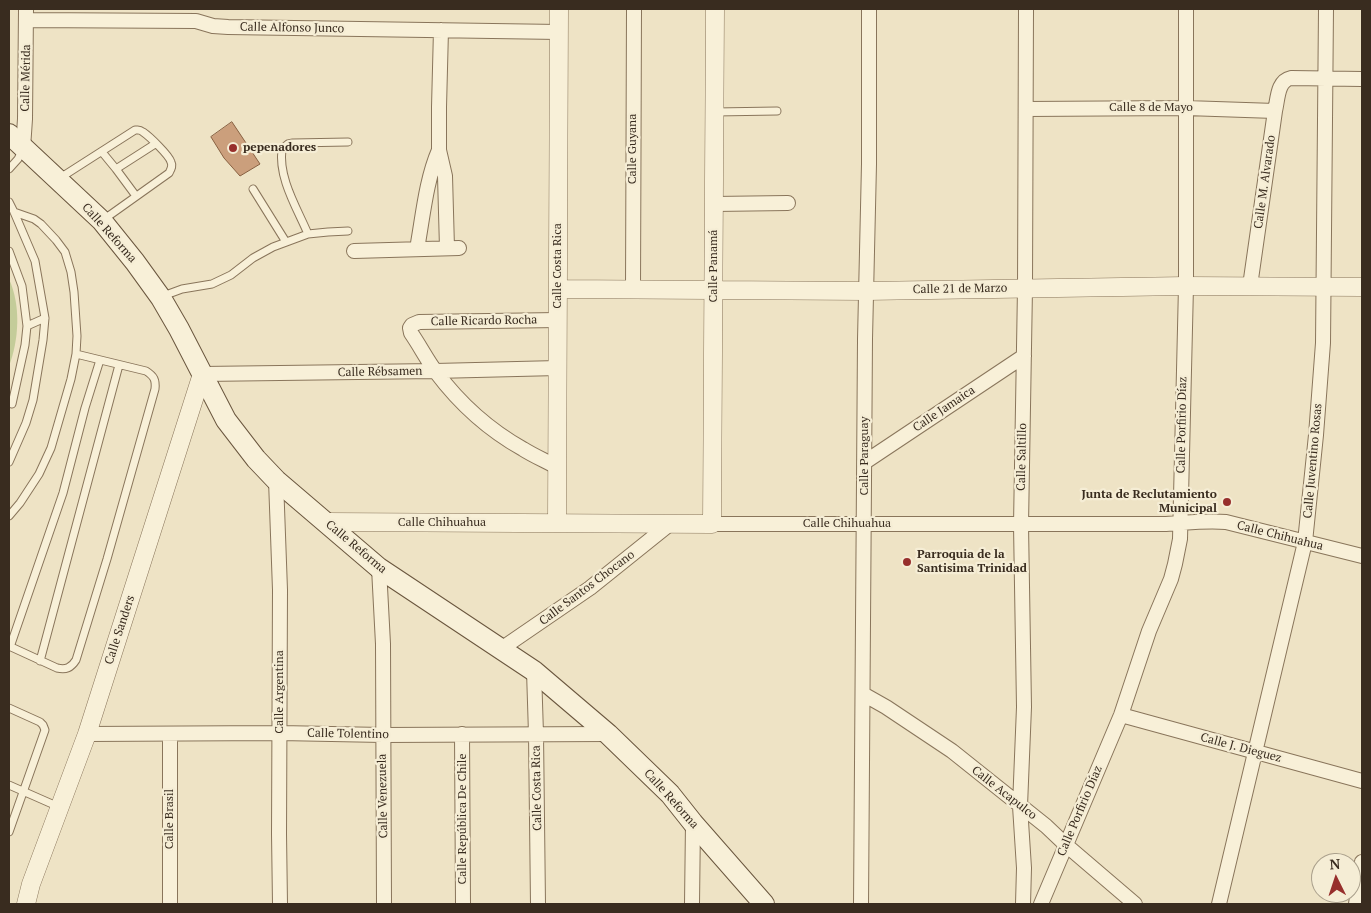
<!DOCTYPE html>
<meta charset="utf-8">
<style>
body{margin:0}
#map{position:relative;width:1371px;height:913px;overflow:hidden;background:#eee3c5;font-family:"PT Serif",serif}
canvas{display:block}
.frame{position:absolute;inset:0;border:10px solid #392c1f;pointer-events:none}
.north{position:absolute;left:1311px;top:853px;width:50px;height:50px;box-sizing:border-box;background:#f5edd5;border:1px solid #aaa08c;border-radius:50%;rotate:356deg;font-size:14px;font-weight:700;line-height:20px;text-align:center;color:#392c1f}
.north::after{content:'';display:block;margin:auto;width:18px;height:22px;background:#972f2c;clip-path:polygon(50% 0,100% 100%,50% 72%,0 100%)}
</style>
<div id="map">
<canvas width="1371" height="913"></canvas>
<div class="frame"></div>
<div class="north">N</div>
</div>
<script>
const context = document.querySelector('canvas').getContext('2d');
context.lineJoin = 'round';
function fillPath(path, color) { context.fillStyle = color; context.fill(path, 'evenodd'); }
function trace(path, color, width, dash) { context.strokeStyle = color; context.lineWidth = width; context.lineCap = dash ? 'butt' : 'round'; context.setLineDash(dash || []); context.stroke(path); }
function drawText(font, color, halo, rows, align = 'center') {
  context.font = font + ' "PT Serif",serif'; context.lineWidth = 4.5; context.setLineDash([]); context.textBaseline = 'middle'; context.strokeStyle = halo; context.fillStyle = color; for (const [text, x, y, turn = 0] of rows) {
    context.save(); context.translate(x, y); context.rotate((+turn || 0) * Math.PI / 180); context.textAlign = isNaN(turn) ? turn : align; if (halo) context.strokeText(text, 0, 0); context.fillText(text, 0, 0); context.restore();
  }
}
fillPath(new Path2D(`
 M9,279C21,305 19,340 9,366Z`), '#c4cc99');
const building = new Path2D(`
 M232,122L260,164L240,176L224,158L211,137Z`);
fillPath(building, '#cb9f7c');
trace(building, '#876041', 1);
const service = new Path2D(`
 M715,112L777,111
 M102,152L116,169L136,196
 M9,169L18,159L23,149
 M116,169L155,144
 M60,178L135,130C139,130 139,129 143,132C149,136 169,155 171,162C173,166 171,169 169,173L103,220
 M253,189L286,242
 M9,202L14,212L35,261L45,318L43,340L33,400L26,423L9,462
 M308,234C297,208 278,178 282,149L288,144L293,143L348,142
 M9,251L22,286L27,326
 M163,296L182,289L212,284L231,275L253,258L273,247L308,234L328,232L348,231
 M12,404L25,345L27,326L45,318
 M9,516L20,503L39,474L51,448L71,379L76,354L77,336L74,292L71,272L65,252L56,240L41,224L34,219L14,212
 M9,646L57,668C66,670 71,668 76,660L107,559L155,389C156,380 154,376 146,371L76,354
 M10,647L63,493L85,408L100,360
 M40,661L119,365
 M9,708L40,722L43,725L45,730L9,832
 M9,785L59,807`);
const minor = new Path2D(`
 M26,20L196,21L213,26L228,27L559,32
 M441,30L439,107V150L445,176L447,248
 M1026,109L1186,108L1275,111
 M23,148L25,119L26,9
 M714,204L788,203
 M417,249C423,216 426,180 439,150
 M354,251L459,248
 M1250,286L1275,111C1278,99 1277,81 1291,78L1362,79
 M633,289L634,9
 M202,374L435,371L558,368
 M865,462L1024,356
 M557,467C546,461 534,456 523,449C489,430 460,404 436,372C427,360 420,346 411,333L410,328L412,325L419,322L558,320
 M276,480L280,590L279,834L280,904
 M712,524H1166C1186,523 1205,520 1226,522L1362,556
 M379,568L383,644L384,904
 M501,649L590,588L671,523
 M534,671L536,734L538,904
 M863,694L886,707L952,751L1046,826L1066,845L1135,904
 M1121,715L1362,781
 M87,734L280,733L383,735L608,734
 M170,734V904
 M462,734L463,904
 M692,904L693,823
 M861,904L865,339L869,164V9
 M1023,904L1024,868L1020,806L1024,707L1021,525L1025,288L1026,9
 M1041,904L1121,715L1149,631L1171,579L1175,564L1180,539L1186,286V9
 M1219,904L1305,542L1316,435L1323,343L1326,9
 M1356,904L1362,862`);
const tertiary = new Path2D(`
 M558,289L866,291L1186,286L1362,287
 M326,522L712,524L715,9
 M557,523L559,9
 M26,904L31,884L87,734L202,374`);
const secondary = new Path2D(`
 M9,134L102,221L135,262L161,298L179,329L226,420L256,459L276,480L379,568L534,671L608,734L670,794L693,823L764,904`);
trace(service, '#89755b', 9);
trace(minor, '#89755b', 16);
trace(tertiary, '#89755b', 19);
trace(secondary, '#6a563e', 22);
trace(service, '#f8f0d8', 7);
trace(minor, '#f8f0d8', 14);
trace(tertiary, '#f8f0d8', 18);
trace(secondary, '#f8f0d8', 20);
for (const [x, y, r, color] of [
 [233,148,5,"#972f2c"],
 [1227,502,5,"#972f2c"],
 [907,562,5,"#972f2c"]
]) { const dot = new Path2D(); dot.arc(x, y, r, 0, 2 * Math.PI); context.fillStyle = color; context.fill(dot); trace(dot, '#f5edd5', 2); }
drawText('12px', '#392c1f', '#f5edd5', [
 ["Calle Alfonso Junco",292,28,1],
 ["Calle Mérida",26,78,-89],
 ["Calle 8 de Mayo",1151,108],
 ["Calle Guyana",633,149,-90],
 ["Calle M. Alvarado",1265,182,-82],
 ["Calle Reforma",109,233,48],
 ["Calle Costa Rica",558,266,-90],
 ["Calle Panamá",714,266,-90],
 ["Calle 21 de Marzo",960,289,-1],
 ["Calle Ricardo Rocha",484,321,-1],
 ["Calle Rébsamen",380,372,-1],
 ["Calle Jamaica",944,409,-34],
 ["Calle Porfirio Díaz",1182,425,-89],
 ["Calle Paraguay",865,456,-90],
 ["Calle Saltillo",1022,457,-89],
 ["Calle Juventino Rosas",1313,461,-85],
 ["Calle Chihuahua",442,523],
 ["Calle Chihuahua",847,524],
 ["Calle Chihuahua",1280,536,14],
 ["Calle Reforma",356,547,40],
 ["Calle Santos Chocano",587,588,-37],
 ["Calle Sanders",120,630,-72],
 ["Calle Argentina",280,692,-90],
 ["Calle Tolentino",348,734,1],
 ["Calle J. Dieguez",1241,748,15],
 ["Calle Costa Rica",537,788,-91],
 ["Calle Acapulco",1004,793,38],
 ["Calle Venezuela",383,796,-91],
 ["Calle Reforma",671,799,48],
 ["Calle Porfirio Díaz",1080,811,-67],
 ["Calle Brasil",170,819,-90],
 ["Calle República De Chile",463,819,-90]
]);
drawText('bold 12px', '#392c1f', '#f5edd5', [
 ["pepenadores",243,148],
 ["Junta de Reclutamiento",1217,495,"right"],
 ["Municipal",1217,509,"right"],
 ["Parroquia de la",917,555],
 ["Santisima Trinidad",917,569]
], 'left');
</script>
